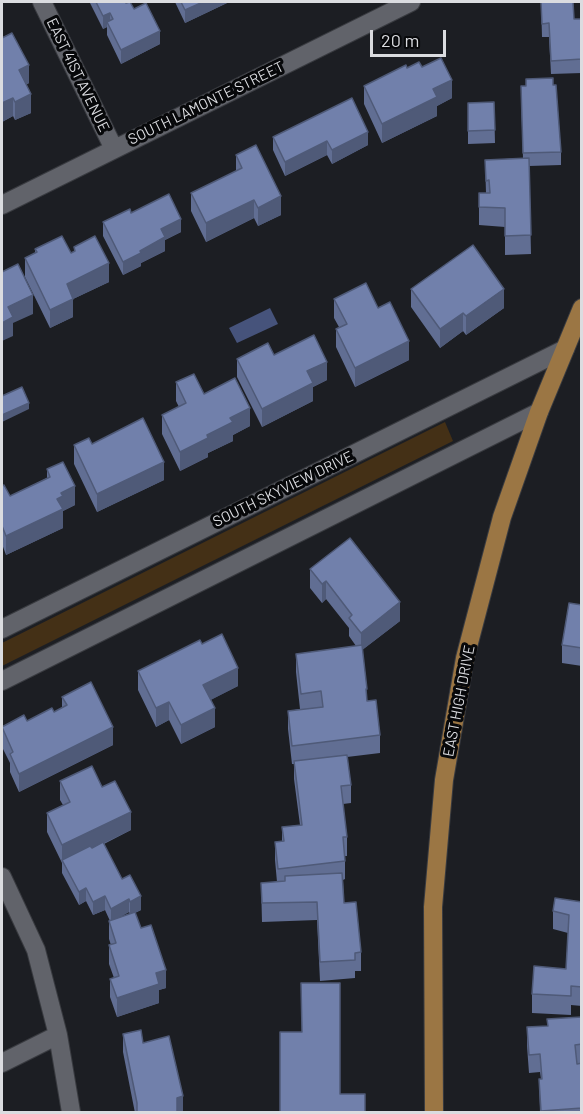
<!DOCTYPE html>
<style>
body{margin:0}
#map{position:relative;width:583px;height:1114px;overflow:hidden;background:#1c1e23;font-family:Barlow,sans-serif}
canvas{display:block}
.frame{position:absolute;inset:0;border:3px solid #dbdce0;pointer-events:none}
.scale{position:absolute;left:370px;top:30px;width:76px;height:27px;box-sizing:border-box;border:3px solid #dbdce0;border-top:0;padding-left:8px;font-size:18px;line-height:21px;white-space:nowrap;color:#dbdce0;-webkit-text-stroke:4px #07080a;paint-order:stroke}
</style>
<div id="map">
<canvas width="583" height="1114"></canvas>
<div class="frame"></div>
<div class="scale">20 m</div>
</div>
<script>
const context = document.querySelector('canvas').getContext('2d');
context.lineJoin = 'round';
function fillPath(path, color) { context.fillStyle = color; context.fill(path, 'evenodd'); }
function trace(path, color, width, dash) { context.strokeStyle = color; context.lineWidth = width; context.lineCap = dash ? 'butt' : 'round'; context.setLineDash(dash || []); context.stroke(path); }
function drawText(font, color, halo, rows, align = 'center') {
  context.font = font + ' Barlow,sans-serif'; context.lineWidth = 6; context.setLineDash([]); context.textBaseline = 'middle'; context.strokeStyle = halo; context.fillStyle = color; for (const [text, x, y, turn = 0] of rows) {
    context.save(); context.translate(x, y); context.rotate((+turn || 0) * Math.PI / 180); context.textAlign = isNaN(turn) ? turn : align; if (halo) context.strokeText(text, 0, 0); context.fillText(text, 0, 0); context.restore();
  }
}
fillPath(new Path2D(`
 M445,422L453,441L2,666V643Z`), '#443016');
fillPath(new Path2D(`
 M270,308L278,324L237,343L229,328Z`), '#46537b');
const minor = new Path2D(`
 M42,2L114,149
 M2,205L411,2
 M2,629L565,349
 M2,681L539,412
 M2,877L36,950L58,1035L71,1112
 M2,1063L58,1035`);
const major = new Path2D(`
 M434,1112L433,907L444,780L465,658L502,517L539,412L582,308`);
trace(minor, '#393b40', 20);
trace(major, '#393b40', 20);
trace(minor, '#61636a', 18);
trace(major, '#9b7644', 18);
fillPath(new Path2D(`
 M90,2H125L126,3L134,9L160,44L121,64L107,35V27L103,29L90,3Z
 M175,2H227V3L185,23Z
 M541,2H573L574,19L582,32V73L551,74L549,37H542Z
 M2,38L29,83L26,85L31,113L15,120L13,116L2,122Z
 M407,68L452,98L437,106V116L382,143L364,104V86Z
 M553,85L561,152V165L529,166L531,254L505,255V227L479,225V193H486L485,160L523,158L521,99Z
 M494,102L495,143L468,144V103Z
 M273,137L368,145L332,164L327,155L285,176L273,150Z
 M236,155L281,215L258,226L254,218L206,242L191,211V193L236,171Z
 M131,213L181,232L165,240V251L141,263V266L123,275L103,236V222Z
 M74,247L109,282L73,299V317L50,328L25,277V258L35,253V249L71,253L74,252Z
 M411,289L504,308L466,335L463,331L440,348L411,307Z
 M334,299L378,308L409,360L355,387L336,347V329L339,327L334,318Z
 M274,355L327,380L313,387V401L262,427L237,377V359Z
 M176,382L204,394L250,426L233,435V441L208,453V457L180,471L162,434V415L179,407L176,401Z
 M92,444L164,480L97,512L74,464V445Z
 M47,469L75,505L63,511V528L6,555L2,544V486L10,496L47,478Z
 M310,569L400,621L362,650L367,701L380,735V753L347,757L351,785V803L343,804L347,837V856H345V879L343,880L344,903L361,952V971H355V978L320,981L317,920L262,922L261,883L277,882L275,860V842L282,841V827L300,825L294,779V764H292L288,729V711L300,709L296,672V654L356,646L349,636V628L326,599L322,603L310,588Z
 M582,605V666L562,663V645Z
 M202,644L238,686L210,700L215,727L181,744L169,720L156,727L138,690V671Z
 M62,697L113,745L19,792L10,772V763L2,747V727L27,721L54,712L62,708Z
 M60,781L102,787L131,830L104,844L122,879L141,910L135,913L141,928L166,988L159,990V1003L117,1017L110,997V979L114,978L109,964V945H111L109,939V921H110L105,910L93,915L86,901L79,905L62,873V863L47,832V813L63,805L60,800ZM129,912L130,914L118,918Z
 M582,902V1006L571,1005V1015L532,1013V994L566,969L568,933L553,929V911Z
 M582,1017V1063H577H582V1113H540L539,1079H541L540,1072L529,1073L527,1046V1027L547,1026Z
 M123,1034L143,1043L183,1113H135L123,1052Z`), '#616e93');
fillPath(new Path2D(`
 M203,2H227V3L185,23V10Z
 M110,13V26L107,22V27L103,29V16Z
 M160,31V44L121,64V50Z
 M29,65V83L19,88V70Z
 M452,80V98L437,106V116L382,143V124L433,89Z
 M31,94V113L15,120V102Z
 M13,98V116L2,122V103Z
 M368,132V145L332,164V150Z
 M327,141V155L285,176V162Z
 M281,196V215L258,226V208Z
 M254,200V218L206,242V223Z
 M181,219V232L165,240V251L141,263V266L123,275V262L140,251L161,229Z
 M109,263V282L73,299V317L50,328V310L67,284Z
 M504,289V308L466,335V316Z
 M33,295V314L13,323V336L2,341V323L8,307Z
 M463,313V331L440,348V329Z
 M409,341V360L355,387V368Z
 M327,362V380L313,387V401L262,427V409L307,371Z
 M29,403V409L2,422V415Z
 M250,408V426L233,435V441L208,453V457L180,471V452L230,418Z
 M164,462V480L97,512V494Z
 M75,486V505L63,511V528L6,555V536L57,499L61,493Z
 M326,581V599L322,603V584Z
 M400,602V621L361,651V633Z
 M238,668V686L203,704V685Z
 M169,702V720L156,727V708Z
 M215,708V727L181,744V725Z
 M113,727V745L19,792V774Z
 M131,812V830L63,863L62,861V845Z
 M86,888V901L79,905V892Z
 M105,896V910L93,915V902Z
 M141,896V910L130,915V902Z
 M129,899V912L111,922V909Z
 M166,970V988L159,990V1003L117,1017V998L156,973Z
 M183,1096V1113H177V1098Z`), '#4f5a78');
const building = new Path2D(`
 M96,2H125L126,3L130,2L134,9L146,3L160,31L121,50L107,22L113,19L110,13L103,16Z
 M181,2H203L185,10Z
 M541,2H573L574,19H581L582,59L551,61L549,23L542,24Z
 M12,33L29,65L19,70L31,94L15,102L13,98L2,103V38Z
 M441,58L452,80L433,89L437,97L382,124L364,86L406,65L407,68L419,62L422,67Z
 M553,78V85H556L561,152L523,153L521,86H526V79Z
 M352,98L368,132L332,150L327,141L285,162L273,137Z
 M494,102L495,130L468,131V103Z
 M256,145L281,196L258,208L254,200L206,223L191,193L242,168L236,155Z
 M529,158L531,235L505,236V208L479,207V193H490L489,180L486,181L485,160Z
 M169,194L181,219L161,229L165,237L140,251L141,253L123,262L103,222L130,209L131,213Z
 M62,236L71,253L75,251L74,247L95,236L109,263L67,284L73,299L50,310L25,258L37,252L35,249Z
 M473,245L504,289L466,316L463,313L440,329L411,289Z
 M18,264L33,295L8,307L13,317L2,323V272Z
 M366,283L378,308L390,302L409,341L355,368L336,329L347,324L334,299Z
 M314,335L327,362L307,371L313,383L262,409L237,359L268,343L274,355Z
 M194,374L204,394L235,378L250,408L230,418L233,422L207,435L208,438L180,452L162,415L186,403L176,382Z
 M22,387L29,403L2,415V396Z
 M143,418L164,462L97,494L74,445L89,438L92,444Z
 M63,462L75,486L61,493L63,496L57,499L63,509L6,536L2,526V486L4,485L10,496L50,477L47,469Z
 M350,538L400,602L361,633L349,618L352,615L326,581L322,584L310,569Z
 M569,603L582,605V648L562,645Z
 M222,634L238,668L203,685L215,708L181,725L169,702L156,708L138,671L200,640L202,644Z
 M362,645L367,689H366L367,701L376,700L380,735L292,746L288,711L323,707L321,691L301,694L296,654Z
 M91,682L113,727L19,774L10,754L13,752L2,727L24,715L27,721L52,708L54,712L67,705L62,697Z
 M347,755L351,785L341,786L347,837H343L345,861L278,869L275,842L284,841L282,827L302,825L294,761Z
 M92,766L102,787L115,781L131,812L62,845L47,813L70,802L60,781Z
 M103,842L122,879L130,875L141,896L130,902L129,899L111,909L105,896L93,902L86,888L79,892L62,860L90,846L92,848Z
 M342,873L344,903L356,902L361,952L355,953V960L320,962L317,902L262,903L261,883L285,881V876Z
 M555,898L582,902V987L571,986V996L532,994L534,966L566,969L569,915L553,911Z
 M135,912L141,928L151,925L166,970L156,973L159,984L117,998L110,979L119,976L109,945L116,943L109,921Z
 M301,983H340V1094H365V1113H280V1032H302Z
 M582,1017V1044L575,1045L577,1064L582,1063V1108L541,1111L539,1079H542L540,1054L529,1055L527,1027L548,1026L547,1019Z
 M141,1030L143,1043L169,1036L183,1096L177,1098V1113H137V1103L123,1034Z`);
fillPath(building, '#7180ab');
trace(building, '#4f5a78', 1.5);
drawText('15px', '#dbdce0', '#07080a', [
 ["EAST 41ST AVENUE",78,75,64],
 ["SOUTH LAMONTE STREET",206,103,-26],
 ["SOUTH SKYVIEW DRIVE",283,489,-26],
 ["EAST HIGH DRIVE",459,701,-79]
]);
</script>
